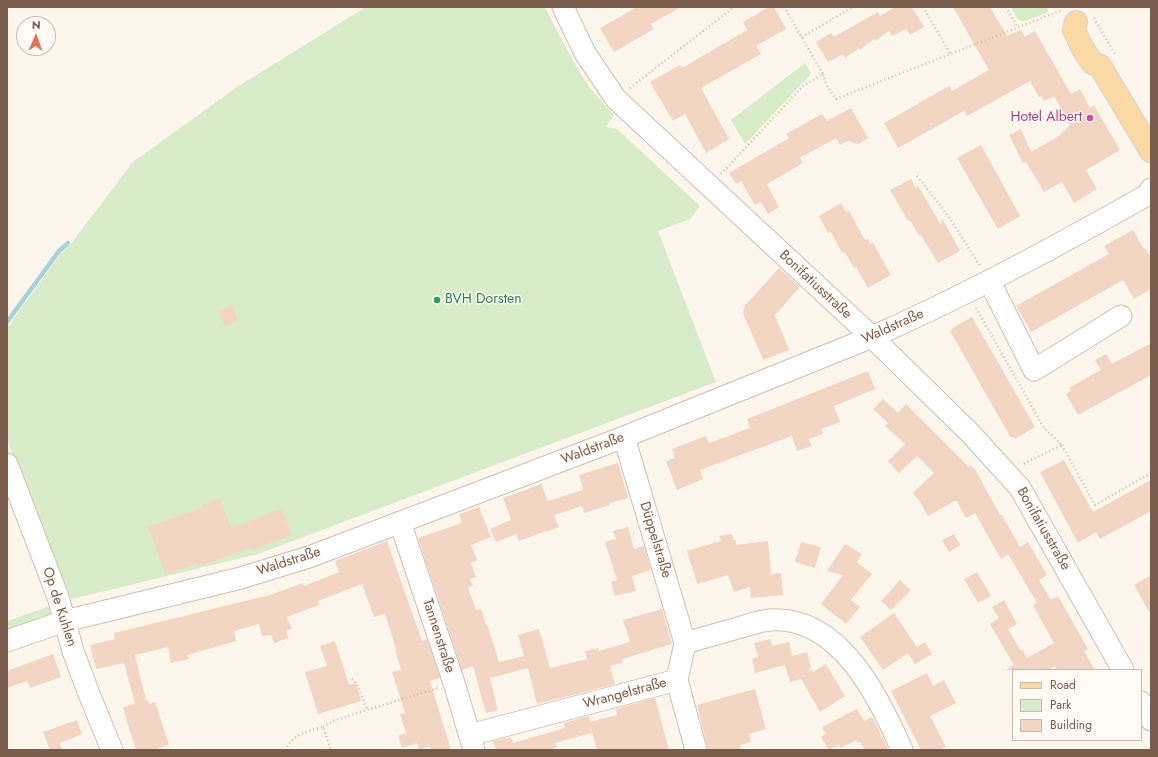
<!DOCTYPE html>
<meta charset="utf-8">
<style>
body{margin:0}
#map{position:relative;width:1158px;height:757px;overflow:hidden;background:#fdf6ec;font-family:Jost,sans-serif}
canvas{display:block}
.frame{position:absolute;inset:0;border:8px solid #7a5c4d;pointer-events:none}
.legend{position:absolute;left:1012px;top:669px;width:130px;height:72px;box-sizing:border-box;background:#fffaf3;border:1px solid #cabbb1;margin:0;padding:5px 7px;list-style:none;font-size:12px;color:#7a5c4d}
.legend li{display:flex;align-items:center;gap:8px;height:20px}
.legend b{width:20px;border:1px solid #cabbb1}
.north{position:absolute;left:16px;top:16px;width:40px;height:40px;box-sizing:border-box;background:#fffaf3;border:1px solid #cabbb1;border-radius:50%;rotate:2deg;font-size:11px;font-weight:700;line-height:16px;text-align:center;color:#7a5c4d}
.north::after{content:'';display:block;margin:auto;width:14px;height:18px;background:#e76f51;clip-path:polygon(50% 0,100% 100%,50% 72%,0 100%)}
</style>
<div id="map">
<canvas width="1158" height="757"></canvas>
<div class="frame"></div>
<ul class="legend">
<li><b style="height:5px;background:#fbd9a5"></b>Road</li>
<li><b style="height:11px;background:#d8ecc9"></b>Park</li>
<li><b style="height:11px;background:#f3d5c3"></b>Building</li>
</ul>
<div class="north">N</div>
</div>
<script>
const context = document.querySelector('canvas').getContext('2d');
context.lineJoin = 'round';
function fillPath(path, color) { context.fillStyle = color; context.fill(path, 'evenodd'); }
function trace(path, color, width, dash) { context.strokeStyle = color; context.lineWidth = width; context.lineCap = dash ? 'butt' : 'round'; context.setLineDash(dash || []); context.stroke(path); }
function drawText(font, color, halo, rows, align = 'center') {
  context.font = font + ' Jost,sans-serif'; context.lineWidth = 3; context.setLineDash([]); context.textBaseline = 'middle'; context.strokeStyle = halo; context.fillStyle = color; for (const [text, x, y, turn = 0] of rows) {
    context.save(); context.translate(x, y); context.rotate((+turn || 0) * Math.PI / 180); context.textAlign = isNaN(turn) ? turn : align; if (halo) context.strokeText(text, 0, 0); context.fillText(text, 0, 0); context.restore();
  }
}
fillPath(new Path2D(`
 M366,7H545C559,35 573,63 591,89C598,98 606,106 614,115L606,127L617,129L700,206L690,219L658,231L716,382L258,554L72,599L63,594L7,439V328L61,253L70,245L133,162L237,87Z
 M1011,7H1047L1048,12L1026,21H1021L1017,18Z
 M805,63L811,74L745,144L731,120Z
 M56,604L52,618L7,634V621Z`), '#d8ecc9');
trace(new Path2D(`
 M7,322L59,251L68,243`), '#a5d3da', 4.5);
fillPath(new Path2D(`
 M637,7H681L651,24L654,29L614,52L600,28Z
 M769,7H774L786,29L756,46L761,54L701,88L729,139L706,153L685,114L673,121L650,82L680,65L682,68L747,30L743,22Z
 M895,7H912L924,27L910,35L906,29L892,36L889,31L875,41L874,39L860,50L859,48L845,58L843,54L828,62L816,42L831,33L834,37L878,12L880,16Z
 M953,7H990L1007,36L1021,30L1025,37L1035,31L1071,94L1080,89L1090,108L1094,105L1120,150L1086,170L1097,189L1074,203L1062,182L1044,192L1026,162L1023,163L1009,135L1021,129L1031,152L1059,136L1070,125L1054,96L1044,101L1041,96L1039,97L1030,81L967,116L964,111L898,148L884,123L949,86L952,91L989,70Z
 M851,108L868,138L858,144L848,141L840,145L836,138L800,158L803,163L767,184L779,207L768,214L761,202L755,205L741,181L736,184L729,173L789,138L786,134L822,114L827,121Z
 M981,145L1020,216L998,229L957,158Z
 M911,179L916,188L918,186L941,225L942,218L960,251L938,263L921,235L919,236L910,220L908,221L890,190Z
 M841,203L846,212L849,211L865,240L868,239L870,244L873,243L891,275L868,288L856,267L854,268L845,252L842,253L831,232L828,233L819,216Z
 M1133,230L1144,249L1145,248L1151,258V289L1134,299L1123,280L1031,332L1016,306L1109,254L1104,246Z
 M779,268L800,287L775,315L789,350L763,360L743,313L745,305L751,299Z
 M233,305L238,321L225,326L218,311Z
 M972,317L1035,427L1015,439L1014,437L1011,438L950,331L952,330L951,329Z
 M1151,343V375L1078,415L1066,394L1071,391L1069,388L1101,370L1095,360L1106,354L1112,364Z
 M868,371L875,389L834,406L840,422L821,429L823,434L809,439L812,446L797,451L792,436L700,470L703,479L677,490L666,461L675,458L672,449L706,436L709,443L750,428L747,419Z
 M883,399L898,413L906,404L969,467L971,465L973,468L975,469L1000,515H1002L1020,547L1028,542L1047,575L1039,580L1051,600L1058,596L1088,649L1084,651L1095,670H1057L1055,666L1048,670H1006L1014,665L990,624L999,618L992,607L1004,600L1017,624L1008,629L1021,651L1023,650L1027,658L1054,643L1033,605L1037,603L1008,554L1001,559L975,513L966,518L956,500L928,516L919,500L913,493L934,473L917,456L899,473L888,461L905,444L885,426L888,423L873,409Z
 M1064,460L1093,512L1151,480V511L1100,539L1096,532L1078,543L1040,472Z
 M618,463L628,498L609,503L610,505L584,513L582,506L554,515L559,527L546,532V531L519,541L516,534L496,542L490,529L511,520L503,498L541,484L548,501L583,490L579,475Z
 M220,498L231,528L282,509L292,535L252,550L251,547L198,567L196,563L166,575L148,527L203,507L202,505Z
 M479,507L491,537L471,545L477,560L471,563L476,577L470,579L473,586L468,587L476,610L481,609L486,625L487,624L499,662L524,656L518,635L539,629L550,668L587,659L585,651L598,648L599,651L630,642L623,620L662,609L672,644L622,659L623,663L610,666L615,684L537,704L528,668L490,678L498,710L486,713L473,666L462,670L418,538L462,523L459,514Z
 M628,527L634,549L644,546L651,570L632,576L636,591L615,596L611,582L617,580L605,542L616,539L613,531Z
 M732,534L734,540H736V545L768,541L771,574L781,573L783,595L751,598L750,587L734,592L728,575L697,584L687,551L721,541L719,536Z
 M954,534L960,545L949,552L942,540Z
 M387,541L422,641L427,639L440,678L430,681L451,750H431L430,746L419,750L417,743L402,748L398,736L406,733L400,714L405,713L392,672L401,670L395,649H396L385,614L374,617L362,584L318,601L319,605L287,617L292,629L286,631L288,638L274,643L271,635L262,636L259,624L234,631L236,641L187,655L189,659L171,663L168,647L135,655L146,700H148L149,704L155,702L169,745L153,750H136L127,722L123,707L135,704L124,663L96,669L90,645L115,639L114,633L270,595L303,583L304,586L339,572L335,561Z
 M801,542L821,547L815,568L795,562Z
 M845,544L862,554L857,562L872,574L851,600L860,607L846,624L821,604L843,575L827,571Z
 M977,572L991,596L978,603L964,579Z
 M1151,575V615L1134,585Z
 M900,580L911,590L891,610L881,601Z
 M894,613L917,647L925,642L932,654L915,664L908,653L883,670L860,637Z
 M770,639L772,646L789,642L792,656L807,652L811,667L808,672L812,669L813,672L826,664L845,696L820,712L801,679L790,682L785,665L755,673L752,659L758,657L754,643Z
 M335,641L349,685L356,683L361,701L318,714L305,672L327,666L320,646Z
 M53,654L61,677L30,688L27,681L7,688V671Z
 M927,673L933,686L944,680L956,703L930,716L946,747L938,750H921L891,691Z
 M755,689L766,729L749,734L751,742L740,745L741,750H708L697,705Z
 M655,698L669,750H597L591,728L592,733L555,743L557,747L550,750H496L493,741L511,737L513,743L565,728L564,723L589,716L590,722L617,715L616,709Z
 M857,709L864,721L872,717L889,750H865L860,742L857,743L856,740L841,748L839,745L829,750L821,737L826,734L822,727Z
 M77,720L82,734L60,743L62,750H50L43,732Z`), '#f3d5c3');
const minor = new Path2D(`
 M563,7L585,53L616,99L872,337L970,433L1020,488L1123,670
 M990,282L1034,370L1121,316
 M624,437L685,643
 M7,464L58,597L73,651L89,694L112,750
 M400,522L454,683L474,750
 M7,641L65,621L241,578L309,557L624,437L872,337C967,295 1057,246 1147,195L1151,189
 M1141,702L1151,720
 M470,735L677,680
 M696,750L677,680L685,643C703,638 720,633 738,628C748,625 759,621 770,620C839,615 879,697 902,750`);
const major = new Path2D(`
 M1076,22L1074,30L1082,47L1092,63L1100,66L1151,151`);
trace(minor, '#d1beb0', 23);
trace(major, '#dad1cd', 24);
trace(new Path2D(`
 M784,7L823,74
 M923,7L951,55
 M1006,7L1018,28
 M1094,18L1115,54
 M802,37L853,7
 M630,88L734,7
 M721,174L803,86L823,74L827,86L836,99L1062,10
 M917,176L949,217L980,266
 M976,308L1044,428L1062,445L1023,464
 M1062,445L1095,505L1151,473
 M352,679L357,684L367,710
 M323,727L335,720L438,688
 M285,750C293,734 307,731 323,727L331,750`), '#d9b8a5', 2.5, [1, 3]);
trace(minor, '#fff', 21);
trace(major, '#fbd9a5', 22);
for (const [x, y, r, color] of [
 [1090,118,4,"#d1479c"],
 [437,300,4,"#2e9e5b"]
]) { const dot = new Path2D(); dot.arc(x, y, r, 0, 2 * Math.PI); context.fillStyle = color; context.fill(dot); trace(dot, '#fffaf3', 1.5); }
drawText('14px', '#b23c85', '#fffaf3', [
 ["Hotel Albert",1082,118]
], 'right');
drawText('14px', '#7a5c4d', '#fffaf3', [
 ["Bonifatiusstraße",815,285,43],
 ["Waldstraße",893,327,-24],
 ["Waldstraße",593,449,-21],
 ["Bonifatiusstraße",1043,529,60],
 ["Düppelstraße",655,540,73],
 ["Waldstraße",289,562,-18],
 ["Op de Kuhlen",59,607,72],
 ["Tannenstraße",438,636,72],
 ["Wrangelstraße",625,694,-15]
]);
drawText('14px', '#27864d', '#fffaf3', [
 ["BVH Dorsten",445,300]
], 'left');
</script>
